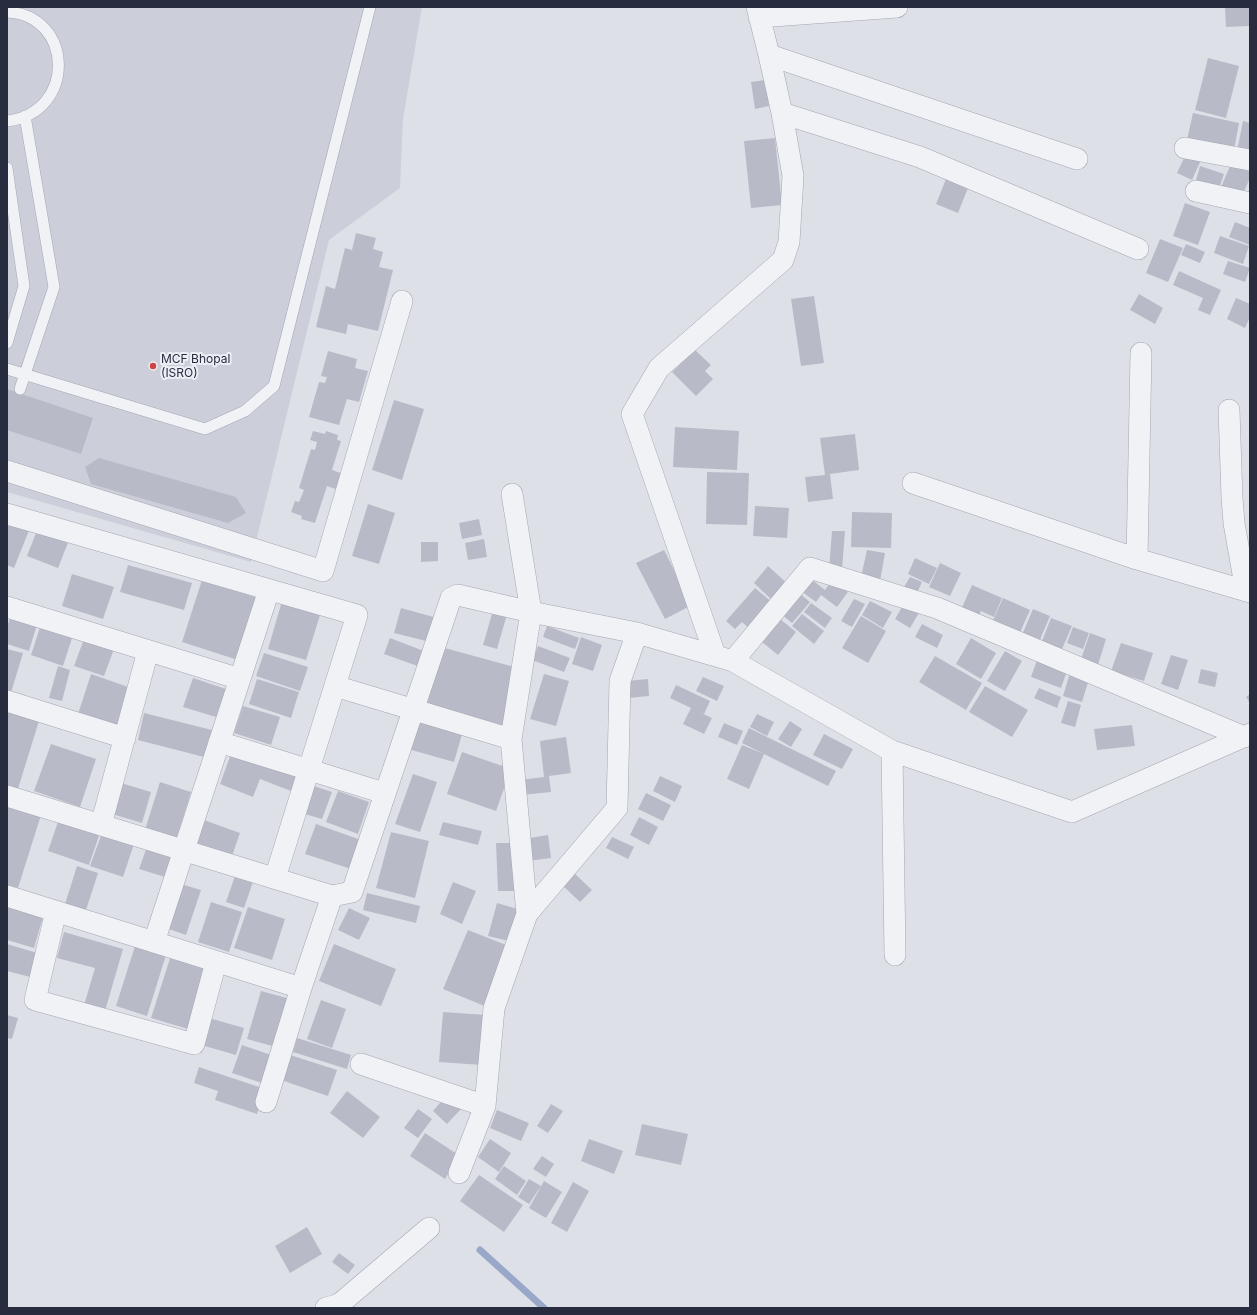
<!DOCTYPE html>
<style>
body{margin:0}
#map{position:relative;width:1257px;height:1315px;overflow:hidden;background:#dee0e8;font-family:Inter,sans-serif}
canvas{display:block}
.frame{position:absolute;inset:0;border:8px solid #272c3e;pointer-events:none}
</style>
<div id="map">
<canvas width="1257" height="1315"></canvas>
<div class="frame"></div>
</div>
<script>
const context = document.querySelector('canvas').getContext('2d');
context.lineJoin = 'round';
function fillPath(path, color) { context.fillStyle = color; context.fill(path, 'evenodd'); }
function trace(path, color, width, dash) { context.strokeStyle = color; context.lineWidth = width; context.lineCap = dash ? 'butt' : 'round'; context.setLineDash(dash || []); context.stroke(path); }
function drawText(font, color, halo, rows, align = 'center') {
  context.font = font + ' Inter,sans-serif'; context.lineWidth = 4; context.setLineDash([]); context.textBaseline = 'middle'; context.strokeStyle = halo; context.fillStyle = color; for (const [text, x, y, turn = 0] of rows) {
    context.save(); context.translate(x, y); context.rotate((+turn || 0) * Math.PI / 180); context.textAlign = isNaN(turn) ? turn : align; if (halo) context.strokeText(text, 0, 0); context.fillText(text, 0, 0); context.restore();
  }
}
fillPath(new Path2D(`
 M7,7H422L403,119L400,188L329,240L251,562L7,492Z`), '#cccfda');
trace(new Path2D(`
 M480,1250L544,1308`), '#99a8c8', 7);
fillPath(new Path2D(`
 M1225,7H1250V26L1226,27Z
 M1208,58L1239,66L1226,118L1195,110Z
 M765,80L769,106L755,109L751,82Z
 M1193,113L1239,123L1234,150L1187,140Z
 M1243,121L1250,123V154L1237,151Z
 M775,138L782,205L751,208L744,141Z
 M1186,154L1201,160L1192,180L1177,173Z
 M1231,164L1250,172V178L1242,196L1221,187Z
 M1200,166L1224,174L1219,188L1196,180Z
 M948,174L970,183L958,213L936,204Z
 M1185,203L1210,212L1198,245L1173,236Z
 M1235,222L1250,228V245L1229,237Z
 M356,233L376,238L373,249L383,252L379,267L393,270L378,331L348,324L346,334L316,327L326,286L335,289L345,248L352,250Z
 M1220,236L1249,246L1243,264L1214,253Z
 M1160,239L1183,248L1168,282L1146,273Z
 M1186,244L1205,252L1200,263L1181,255Z
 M1228,261L1250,268L1245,282L1223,274Z
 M1179,271L1221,290L1210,315L1198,310L1203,298L1173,285Z
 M1139,294L1163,308L1155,324L1130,310Z
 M814,296L824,363L801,366L791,299Z
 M1236,298L1250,304V317L1245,328L1227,319Z
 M695,350L711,365L705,371L713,379L696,396L672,372Z
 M328,351L357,359L355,368L368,371L359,402L347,399L339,425L309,417L319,382L325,383L327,377L321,376Z
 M7,389L93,418L81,454L7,430Z
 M394,400L424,409L402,480L372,470Z
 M675,427L739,431L737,470L673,467Z
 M313,431L325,434L326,431L338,435L337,440L341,441L332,470L346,475L341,491L327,486L315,523L301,519L302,516L291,512L295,501L299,502L304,490L299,488L311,449L315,450L317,442L310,440Z
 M855,434L859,470L830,474L833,499L808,502L805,477L825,475L820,438Z
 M99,458L236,497L246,513L228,523L91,484L85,467Z
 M707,472L749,473L747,525L706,524Z
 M368,504L395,513L379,564L352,556Z
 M755,506L789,508L787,538L753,536Z
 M852,512L892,513L891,548L851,547Z
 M7,519L30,528L14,568L7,565Z
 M479,519L482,535L462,539L459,523Z
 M38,528L69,540L58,568L27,556Z
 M832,531H845L842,570L829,569Z
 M484,539L487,557L468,560L465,543Z
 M421,542H438V561L421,562Z
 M664,550L692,605L665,619L636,563Z
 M867,550L885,553L880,581L861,577Z
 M915,558L937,568L929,584L908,574Z
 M940,563L961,573L950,596L929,587Z
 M128,565L192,583L184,610L120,592Z
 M768,566L789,585L774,602L754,583Z
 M72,574L114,587L103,619L62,606Z
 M910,577L922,582L917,593L904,587Z
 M810,578L825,590L832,580L848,592L837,607L821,595L816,602L801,591Z
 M202,580L261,599L241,661L182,642Z
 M972,585L1002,598L994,617L981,611L976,622L959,614Z
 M755,588L773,603L750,629L742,622L735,629L726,621Z
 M799,593L810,602L792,623L781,614Z
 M1003,598L1030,610L1018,637L991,625Z
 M854,599L865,604L852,627L841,621Z
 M282,601L321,612L306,660L268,649Z
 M870,601L892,612L883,628L862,615Z
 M905,602L920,611L910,628L895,619Z
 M811,603L832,618L825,628L804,612Z
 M494,607L508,611L497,649L483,645Z
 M401,608L441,619L434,643L394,633Z
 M1033,609L1050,616L1036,649L1019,642Z
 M12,612L38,621L29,651L7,644V627Z
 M802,614L824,631L814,644L792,626Z
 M775,615L796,632L778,655L757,638Z
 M861,616L886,631L868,663L842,648Z
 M1051,618L1072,626L1062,649L1042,641Z
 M41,624L73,635L63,666L31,655Z
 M922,624L943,635L937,648L915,637Z
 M547,626L579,638L575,649L543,637Z
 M1073,627L1089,633L1083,649L1067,643Z
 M1090,633L1106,639L1097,668L1080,662Z
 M581,637L602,645L593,671L572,664Z
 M390,638L429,653L423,668L384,654Z
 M971,638L996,653L981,679L956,664Z
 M84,639L114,649L104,676L74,666Z
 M1121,643L1153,653L1144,681L1111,671Z
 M538,646L570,658L564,672L532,660Z
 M441,647L518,668L501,730L424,710Z
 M7,649L23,653L10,696L7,695Z
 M1005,651L1022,661L1005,691L987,681Z
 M264,653L308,667L300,691L256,676Z
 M1171,655L1188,660L1178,690L1161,684Z
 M935,656L982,683L966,710L919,682Z
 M1037,660L1067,671L1061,688L1031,677Z
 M58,666L70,670L62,701L49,698Z
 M1201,669L1218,673L1215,687L1198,683Z
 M1070,673L1089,679L1082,702L1063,696Z
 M91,674L134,689L121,728L78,714Z
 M544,674L569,681L556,726L530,719Z
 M703,677L724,686L717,701L696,691Z
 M193,678L226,689L216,717L183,707Z
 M257,679L299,692L291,718L249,704Z
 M648,679L649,696L628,698L626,681Z
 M676,685L710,701L704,714L699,712L712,718L704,734L683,724L691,708L670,698Z
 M985,686L1028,710L1012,737L969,712Z
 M1039,688L1061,697L1057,708L1034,698Z
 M1250,694V703L1246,697Z
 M1068,701L1081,705L1075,727L1061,723Z
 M243,706L280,717L271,745L234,733Z
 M7,712L39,721L17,792L7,789Z
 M144,713L212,730L204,757L138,740Z
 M757,714L774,722L767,736L750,727Z
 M417,718L463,731L454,762L408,749Z
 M790,721L802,729L791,747L778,739Z
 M724,723L743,731L737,745L718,737Z
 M1132,725L1135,746L1097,750L1094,729Z
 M749,728L836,771L828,786L742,743Z
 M824,734L853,749L842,769L813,755Z
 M566,737L571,773L549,776L551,792L521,795L519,780L544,777L540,741Z
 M51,744L96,759L80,807L34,791Z
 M742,745L764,754L749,789L727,779Z
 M232,751L296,776L291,791L260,779L253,797L220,784Z
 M462,752L511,769L496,811L447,794Z
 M413,774L437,782L420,832L395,824Z
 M660,776L682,786L675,802L653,791Z
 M160,782L191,792L176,840L145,830Z
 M121,783L151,792L142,823L112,814Z
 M314,786L332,792L322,819L305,814Z
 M338,791L369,802L358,834L326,822Z
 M646,793L671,805L663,821L638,809Z
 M7,805L41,815L18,888L7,885Z
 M60,816L101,830L89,865L48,851Z
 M639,817L658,827L649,845L630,835Z
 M201,819L240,833L232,856L193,843Z
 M443,822L482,831L478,845L439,835Z
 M316,824L361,840L351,869L305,854Z
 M103,830L135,841L123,877L90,866Z
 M391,832L429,841L415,898L376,888Z
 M548,835L551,858L528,861L524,839Z
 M612,837L634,847L628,859L606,848Z
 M496,843H514L516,891H498Z
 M148,844L173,852L165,877L139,869Z
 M77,866L98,873L86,910L65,904Z
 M237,870L255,876L244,908L226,902Z
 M574,873L592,890L580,902L562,885Z
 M453,882L476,891L462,924L440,914Z
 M181,884L201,890L186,935L166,928Z
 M367,893L420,906L416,923L363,910Z
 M211,902L242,912L229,952L198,942Z
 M497,903L521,910L513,942L488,936Z
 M7,907L43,917L34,948L7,940Z
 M248,907L285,919L272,960L234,948Z
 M349,908L370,918L359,940L338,930Z
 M468,930L511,947L487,1007L443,989Z
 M64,932L123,949L103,1018L82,1012L95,968L57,958Z
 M7,944L37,953L30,977L7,971Z
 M334,944L396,969L381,1006L319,981Z
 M135,946L166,955L147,1016L116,1006Z
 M172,952L209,963L188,1029L151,1018Z
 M261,991L290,999L276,1047L247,1039Z
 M321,1000L346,1009L332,1048L307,1039Z
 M443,1012L486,1015L482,1065L439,1062Z
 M7,1015L18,1018L12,1039L7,1038Z
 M209,1018L244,1028L236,1055L201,1045Z
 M297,1038L351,1055L347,1069L293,1052Z
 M242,1045L277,1057L268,1085L232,1073Z
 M287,1054L337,1070L328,1096L278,1079Z
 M199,1067L265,1089L257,1114L215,1100L218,1091L194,1083Z
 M347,1091L380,1117L363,1138L330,1113Z
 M447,1095L461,1109L447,1124L433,1111Z
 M551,1104L563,1111L548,1133L537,1126Z
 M418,1109L432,1119L418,1138L404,1128Z
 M497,1110L529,1123L521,1141L490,1128Z
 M642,1124L688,1134L681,1165L635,1155Z
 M425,1133L460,1156L445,1179L410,1156Z
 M490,1139L511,1153L499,1172L478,1157Z
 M589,1139L623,1151L614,1174L581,1161Z
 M542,1156L554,1164L546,1177L533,1169Z
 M504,1166L526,1181L517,1195L495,1179Z
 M479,1175L523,1205L504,1232L460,1201Z
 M529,1179L541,1186L529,1204L518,1197Z
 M544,1181L562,1192L546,1218L529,1208Z
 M573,1182L589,1191L567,1232L551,1223Z
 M307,1227L322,1254L290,1273L275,1246Z
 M339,1253L355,1265L348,1274L332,1262Z`), '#b8bbc7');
const lane = new Path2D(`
 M7,12C74,15 77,113 7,121
 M7,168L24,286L7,343
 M7,369L205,429L245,411L274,386L370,7
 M20,389L54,287L25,116`);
const street = new Path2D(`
 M759,17L897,7
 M769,55L1077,159
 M782,113L920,157L1138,249
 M1185,148L1250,160
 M1196,191L1250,203
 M1229,410L1232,498L1234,523L1246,591
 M7,471L323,571L402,301
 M913,483L1137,559L1250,592
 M512,494L531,612L511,739L527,914
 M7,514L357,615L275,878
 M1137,559L1141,353
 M7,607L240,679
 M715,655L632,414L659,368L783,260L789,242L793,176L782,113L769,55L757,7
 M733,661L810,568L937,608L1244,737
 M335,686L511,739
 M7,701L125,738
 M219,742L384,793
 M892,751L895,955
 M7,796L332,896
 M101,825L148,651
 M7,896L301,988
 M56,911L35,1000L194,1044L216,962
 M154,942L269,590
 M361,1064L485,1106
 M266,1102L301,988L332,896L352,892L451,598L458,595L531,612L637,633L733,661L892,751L1072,812L1250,734
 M459,1173L485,1106L494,1008L527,914L617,808L620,681L637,633
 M326,1308L337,1305L342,1302L429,1228`);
trace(lane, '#a3a6b2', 12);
trace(street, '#a3a6b2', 22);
trace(lane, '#f1f2f6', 11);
trace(street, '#f1f2f6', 21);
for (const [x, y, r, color] of [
 [153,366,4,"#cd4542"]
]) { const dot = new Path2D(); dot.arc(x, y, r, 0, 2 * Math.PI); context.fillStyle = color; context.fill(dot); trace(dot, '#edeff5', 1.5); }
drawText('12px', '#272c3e', '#edeff5', [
 ["MCF Bhopal",161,359],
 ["(ISRO)",161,373]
], 'left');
</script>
